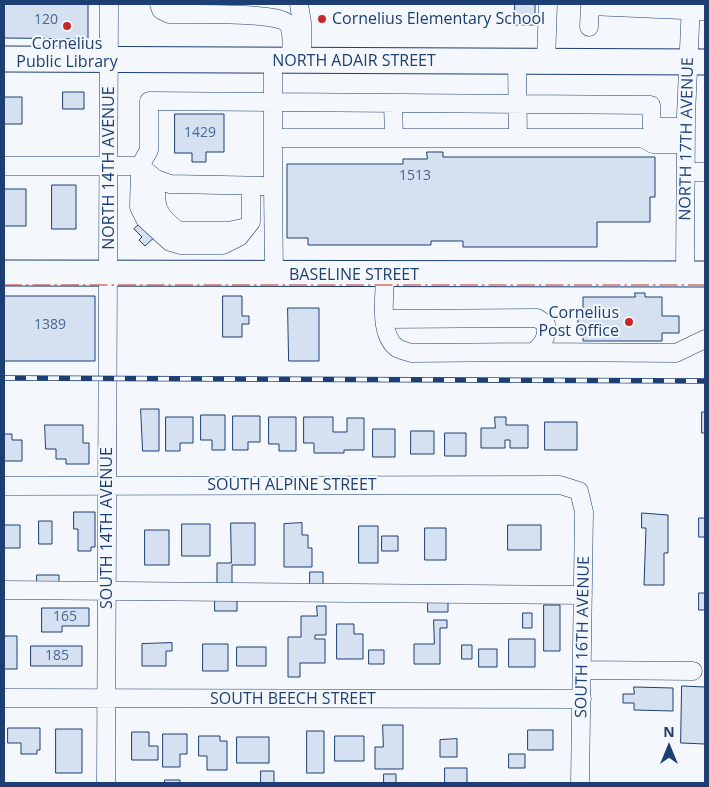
<!DOCTYPE html>
<style>
body{margin:0}
#map{position:relative;width:709px;height:787px;overflow:hidden;background:#f4f7fb;font-family:"Open Sans",sans-serif}
canvas{display:block}
.frame{position:absolute;inset:0;border:5px solid #1d3f73;pointer-events:none}
.north{position:absolute;left:644px;top:722px;width:50px;height:50px;-webkit-text-stroke:4px #f4f7fb;paint-order:stroke;rotate:0deg;font-size:14px;font-weight:700;line-height:20px;text-align:center;color:#1d3f73}
.north::after{content:'';display:block;margin:auto;width:18px;height:22px;background:#1d3f73;clip-path:polygon(50% 0,100% 100%,50% 72%,0 100%)}
</style>
<div id="map">
<canvas width="709" height="787"></canvas>
<div class="frame"></div>
<div class="north">N</div>
</div>
<script>
const context = document.querySelector('canvas').getContext('2d');
context.lineJoin = 'round';
function fillPath(path, color) { context.fillStyle = color; context.fill(path, 'evenodd'); }
function trace(path, color, width, dash) { context.strokeStyle = color; context.lineWidth = width; context.lineCap = dash ? 'butt' : 'round'; context.setLineDash(dash || []); context.stroke(path); }
function drawText(font, color, halo, rows, align = 'center') {
  context.font = font + ' "Open Sans",sans-serif'; context.lineWidth = 4; context.setLineDash([]); context.textBaseline = 'middle'; context.strokeStyle = halo; context.fillStyle = color; for (const [text, x, y, turn = 0] of rows) {
    context.save(); context.translate(x, y); context.rotate((+turn || 0) * Math.PI / 180); context.textAlign = isNaN(turn) ? turn : align; if (halo) context.strokeText(text, 0, 0); context.fillText(text, 0, 0); context.restore();
  }
}
const building = new Path2D(`
 M4,4H88V39L4,38Z
 M515,4H535V25H515Z
 M63,92H84V109H63Z
 M4,97H22V124H4Z
 M175,114H224V152H206V162H192V153H175Z
 M427,152H443V157H655V197H650V222H597V247H463V241H431V245H308V238H287V164H403V159H427Z
 M52,185H76V229H52Z
 M4,189H26V226H4Z
 M142,222L159,233L145,246L139,240L142,237L134,229Z
 M635,293H645V297H662V316H679V333H662V341H583V329H578V309H583V297H635Z
 M4,296H95V361H4Z
 M223,296H242V316H249V324H242V337H223Z
 M288,308H319V361H289Z
 M141,409H159V451H143Z
 M702,412H705V433H702Z
 M201,415H225V450H212V440H201Z
 M233,416H260V442H248V450H233Z
 M166,417H193V443H180V451H166Z
 M269,417H296V451H279V444H269Z
 M304,417H333V432H347V418H364V450H344V453H314V443H304Z
 M495,417H506V425H528V448H510V440H505V448H481V428H495Z
 M545,422H577V450H545Z
 M45,425H83V443H89V464H66V459H56V449H46Z
 M373,429H395V457H373Z
 M411,431H434V454H411Z
 M445,433H466V456H445Z
 M4,434H12V440H22V461H4Z
 M74,512H95V547H91V551H78V529H74Z
 M642,513L668,515V553H664V585H644L646,528H642Z
 M699,518H705V537H699Z
 M39,521H52V544H39Z
 M231,523H255V565H232V584H217V563H231Z
 M302,523V535H308V548H312V567H284V524Z
 M182,524H210V556H182Z
 M4,525H20V548H4Z
 M508,525H541V550H508Z
 M359,526H378V563H359Z
 M425,528H446V560H425Z
 M145,530H169V565H145Z
 M382,536H398V551H382Z
 M310,572H323V589H310Z
 M37,575H59V586H37Z
 M699,593H705V610H699Z
 M215,600H237V611H215Z
 M428,601H448V612H428Z
 M544,605H560V651H544Z
 M317,606H326V635H315V639H325V663H300V677H288V637H301V616H317Z
 M42,608H89V626H62V632H42Z
 M523,613H532V628H523Z
 M434,620H447V628H440V664H414V644H434Z
 M337,624H354V634H363V659H337Z
 M5,636H17V669H4Z
 M509,639H535V667H509Z
 M172,643V651H166V666H142V644Z
 M203,644H228V671H203Z
 M462,645H472V659H462Z
 M31,646H82V666H31Z
 M237,647H266V666H237Z
 M479,649H497V667H479Z
 M369,650H384V664H369Z
 M682,686L705,687V744L681,743Z
 M634,687L673,688V711L634,710V703H623V694H634Z
 M383,725H403V769H375V747H383Z
 M8,728H40V750H37V754H21V743H8Z
 M56,729H82V773H56Z
 M528,730H553V750H528Z
 M307,731H324V773H307Z
 M132,732H149V746H158V760H132Z
 M163,734H187V754H180V767H163Z
 M199,736H220V741H227V770H207V756H199Z
 M335,736H364V761H335Z
 M237,737H269V763H237Z
 M457,739V757H440V740Z
 M509,754H525V768H509Z
 M445,768H467V783H445Z
 M261,771H274V783H261Z
 M384,774H396V783H384Z
 M165,780H180V783H165Z`);
fillPath(building, '#d5e0f0');
trace(building, '#1d3f73', 1);
const minor = new Path2D(`
 M159,4L161,10L169,14C187,14 278,12 287,23C294,31 291,50 291,61
 M299,4L302,23V48
 M590,6L705,11
 M589,27L590,4
 M517,61L518,138
 M546,61L548,4
 M393,103L394,138
 M273,138H642L653,144H686
 M4,166H140L156,179L170,184L273,186V61
 M686,172H705
 M156,179C155,206 156,215 179,231H228L247,227
 M251,186V222L239,237L223,245H180L170,242L145,219L139,207L140,166L149,150V101L651,105L652,127H686
 M273,186L274,274
 M385,275C385,296 378,334 397,348C401,350 408,352 412,353L533,352C544,344 547,337 546,324L537,318L385,319
 M685,275L686,115L691,4
 M533,352L676,353L705,339
 M4,486L560,485L579,491L584,512L580,783
 M4,590L583,595
 M582,670L693,671
 M4,698L582,699
 M106,783L109,4`);
const highway = new Path2D(`
 M4,59L705,62
 M4,273L705,274`);
trace(minor, '#1d3f73', 19);
trace(highway, '#1d3f73', 27);
trace(minor, '#f4f7fb', 18);
trace(highway, '#f4f7fb', 25);
const rail = new Path2D(`
 M4,378L705,381`);
trace(rail, '#1d3f73', 5.5);
trace(rail, '#f4f7fb', 4, [11]);
trace(new Path2D(`
 M4,285H705`), '#c62828', 1, [18, 4, 2.5, 4]);
for (const [x, y, r, color] of [
 [322,19,5,"#c62828"],
 [67,26,5,"#c62828"],
 [629,322,5,"#c62828"]
]) { const dot = new Path2D(); dot.arc(x, y, r, 0, 2 * Math.PI); context.fillStyle = color; context.fill(dot); trace(dot, '#f4f7fb', 2); }
drawText('14px', '#4b6792', null, [
 ["120",46,20],
 ["1429",200,133],
 ["1513",415,176],
 ["1389",50,325],
 ["165",65,617],
 ["185",57,656]
]);
drawText('16px', '#1d3f73', '#f4f7fb', [
 ["Cornelius Elementary School",332,19],
 ["Cornelius",67,44,"center"],
 ["Public Library",67,62,"center"],
 ["Cornelius",619,313,"right"],
 ["Post Office",619,331,"right"]
], 'left');
drawText('16px', '#1d3f73', '#f4f7fb', [
 ["NORTH ADAIR STREET",354,61],
 ["NORTH 17TH AVENUE",687,139,-89],
 ["NORTH 14TH AVENUE",109,168,-90],
 ["BASELINE STREET",354,275],
 ["SOUTH ALPINE STREET",292,485],
 ["SOUTH 14TH AVENUE",107,528,-90],
 ["SOUTH 16TH AVENUE",583,637,-89],
 ["SOUTH BEECH STREET",293,699]
]);
</script>
